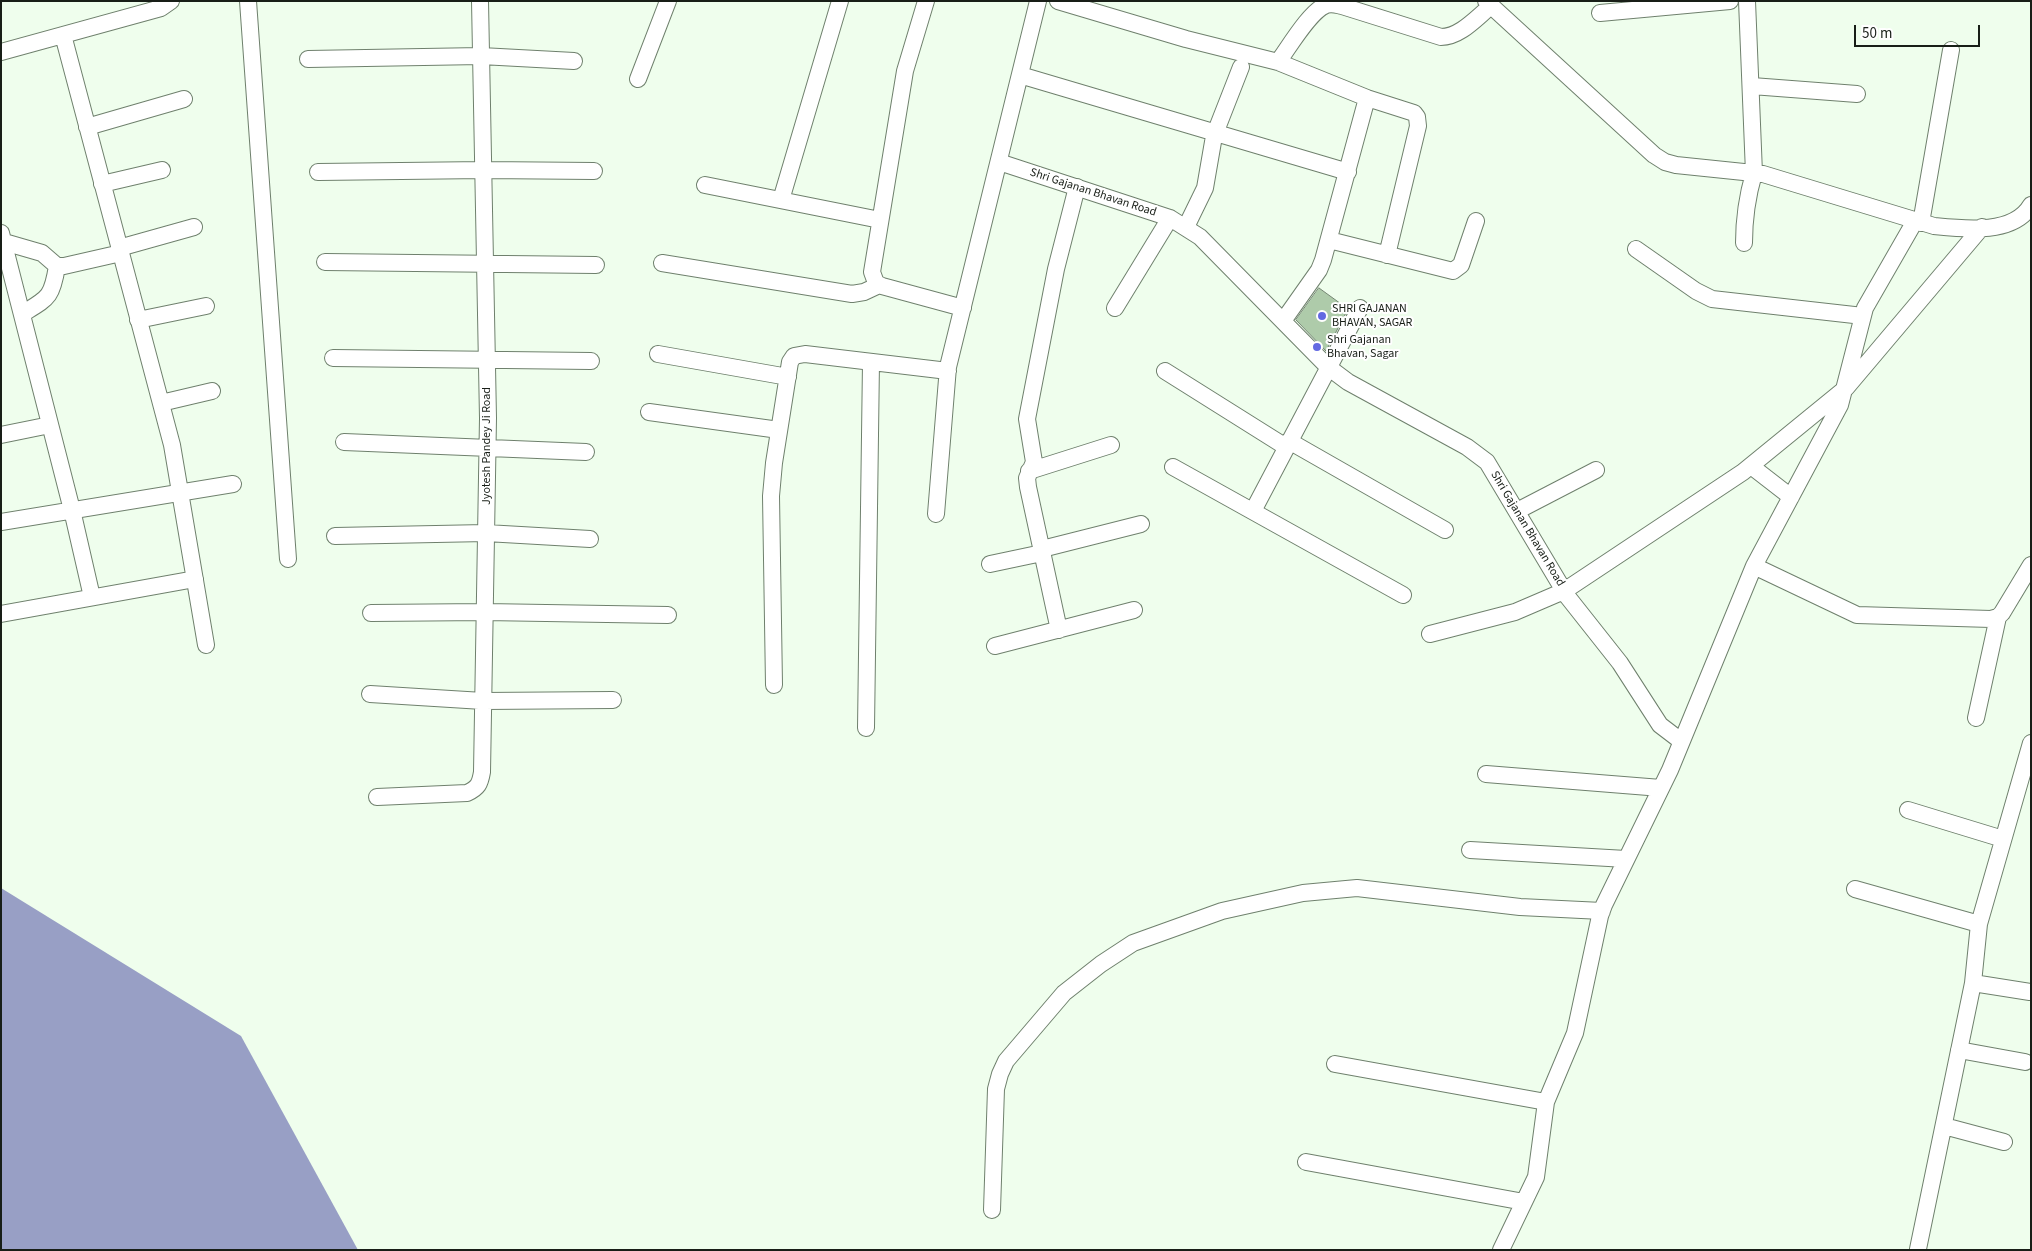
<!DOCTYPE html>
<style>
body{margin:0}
#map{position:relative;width:2032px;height:1251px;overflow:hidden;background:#effeed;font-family:"Source Sans 3",sans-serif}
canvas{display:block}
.frame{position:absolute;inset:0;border:2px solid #181e17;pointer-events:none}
.scale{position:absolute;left:1854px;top:25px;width:126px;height:22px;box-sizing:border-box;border:2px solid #181e17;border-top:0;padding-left:6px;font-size:15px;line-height:18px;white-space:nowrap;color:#181e17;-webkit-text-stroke:4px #fff;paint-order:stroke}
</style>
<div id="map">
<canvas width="2032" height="1251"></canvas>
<div class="frame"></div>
<div class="scale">50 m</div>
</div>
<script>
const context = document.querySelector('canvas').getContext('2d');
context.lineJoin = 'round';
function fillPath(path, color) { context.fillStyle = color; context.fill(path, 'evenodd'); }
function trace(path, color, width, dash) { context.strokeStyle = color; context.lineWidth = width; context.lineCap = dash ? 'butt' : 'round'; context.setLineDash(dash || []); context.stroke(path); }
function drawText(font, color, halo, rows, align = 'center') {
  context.font = font + ' "Source Sans 3",sans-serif'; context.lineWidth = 4; context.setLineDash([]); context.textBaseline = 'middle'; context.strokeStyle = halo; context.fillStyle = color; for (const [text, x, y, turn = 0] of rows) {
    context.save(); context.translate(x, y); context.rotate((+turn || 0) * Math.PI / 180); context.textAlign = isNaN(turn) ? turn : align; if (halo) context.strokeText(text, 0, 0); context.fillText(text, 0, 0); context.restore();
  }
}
fillPath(new Path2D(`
 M1,888L241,1036L358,1250H1Z`), '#989fc5');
const building = new Path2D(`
 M1319,288L1348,309L1326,351L1296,320Z`);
fillPath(building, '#aecbaa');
trace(building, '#758673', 1);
const minor = new Path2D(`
 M248,1L288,559
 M926,1L905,71L872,272L876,283L882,286L963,308
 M1058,1L1186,39L1278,62L1367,98L1414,113L1417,117L1418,126L1387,255
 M1486,1L1654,155L1665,162L1676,165L1763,174L1934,226C1964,229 2014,235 2031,205
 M1600,13L1730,1
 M63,35L172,445L206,645
 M1,52L161,8L171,1
 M308,59L481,56L574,61
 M1278,62C1289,47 1310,11 1326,5C1332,3 1337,5 1342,6L1441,37C1460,37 1476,18 1491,6
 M1020,75L1348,172
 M638,79L668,1
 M1752,86L1857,94
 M87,127L184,99
 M999,162L1170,218L1200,237L1328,367L1348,382L1467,447L1487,462L1567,596L1620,663L1660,725L1681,741
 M318,172L484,170L594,171
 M102,184L162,170
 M705,185L880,220
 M781,200L840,1
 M1921,223L1951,50
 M1186,227L1205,188L1214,136L1241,67
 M1,233L72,510L92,597
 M1329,240L1453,271L1461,265L1476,221
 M4,242L42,253L57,266H64L121,253
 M1744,243C1744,219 1747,197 1754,173L1747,1
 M119,248L194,227
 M1636,249L1696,291L1712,299L1863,316
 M325,262L596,265
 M662,263L852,294L864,292L879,285
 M1115,308L1170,218
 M22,314C48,298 52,298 57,266
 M138,320L206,306
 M1283,321L1319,270L1323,260L1367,98
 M658,354L788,377
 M333,358L591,361
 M1165,371L1286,447
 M161,403L212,391
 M649,412L779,430
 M1,435L50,425
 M1289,441L1445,530
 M344,442L586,452
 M1751,466L1791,497
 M1173,467L1403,595
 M1029,471L1111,445
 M1253,511L1360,308
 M1517,511L1596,470
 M936,514L948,367L1038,1
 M1,522L233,484
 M335,536L486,533L590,539
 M1042,549L1141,524
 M990,564L1042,553
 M1754,566L1857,615L1991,619L1998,617L2002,613L2031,565
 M371,613L485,612L668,615
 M1,614L195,579
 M1059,630L1028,487L1027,478L1034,462L1027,419L1056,269L1077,187
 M1430,634L1515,612L1564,591L1743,472L1846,388L1982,227
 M995,646L1134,610
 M774,685L771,496L774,463L790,362L794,356L805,354L948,371
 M370,694L483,701L613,700
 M1976,718L1998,617
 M866,728L871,362
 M1486,774L1661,788
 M377,797L467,793C478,788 480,784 482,772L488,418L480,1
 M1908,810L2003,839
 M1470,850L1626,859
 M1855,889L1979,924
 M1973,983L2030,992
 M1959,1050L2025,1062
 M1335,1064L1546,1102
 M1944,1126L2004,1142
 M1306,1162L1524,1202
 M992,1210L996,1089L1000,1074L1006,1061L1064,993L1101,964L1133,943L1222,911L1303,893L1357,888L1520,907L1602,911
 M1918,1249L1973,983L1979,924L2031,743
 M1501,1250L1536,1177L1546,1102L1575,1033L1600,916L1604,905L1670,770L1754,566L1840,405L1865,308L1915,221`);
trace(minor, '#6f806d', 18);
trace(minor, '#fff', 16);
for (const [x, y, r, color] of [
 [1322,316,5,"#6369e2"],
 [1317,347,5,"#6369e2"]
]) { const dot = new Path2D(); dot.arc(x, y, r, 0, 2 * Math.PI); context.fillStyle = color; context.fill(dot); trace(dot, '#fff', 2); }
drawText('12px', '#181e17', '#fff', [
 ["Shri Gajanan Bhavan Road",1093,193,18],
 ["Jyotesh Pandey Ji Road",487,446,-90],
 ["Shri Gajanan Bhavan Road",1527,529,59]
]);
drawText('12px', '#181e17', '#fff', [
 ["SHRI GAJANAN",1332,309],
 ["BHAVAN, SAGAR",1332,323],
 ["Shri Gajanan",1327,340],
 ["Bhavan, Sagar",1327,354]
], 'left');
</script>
